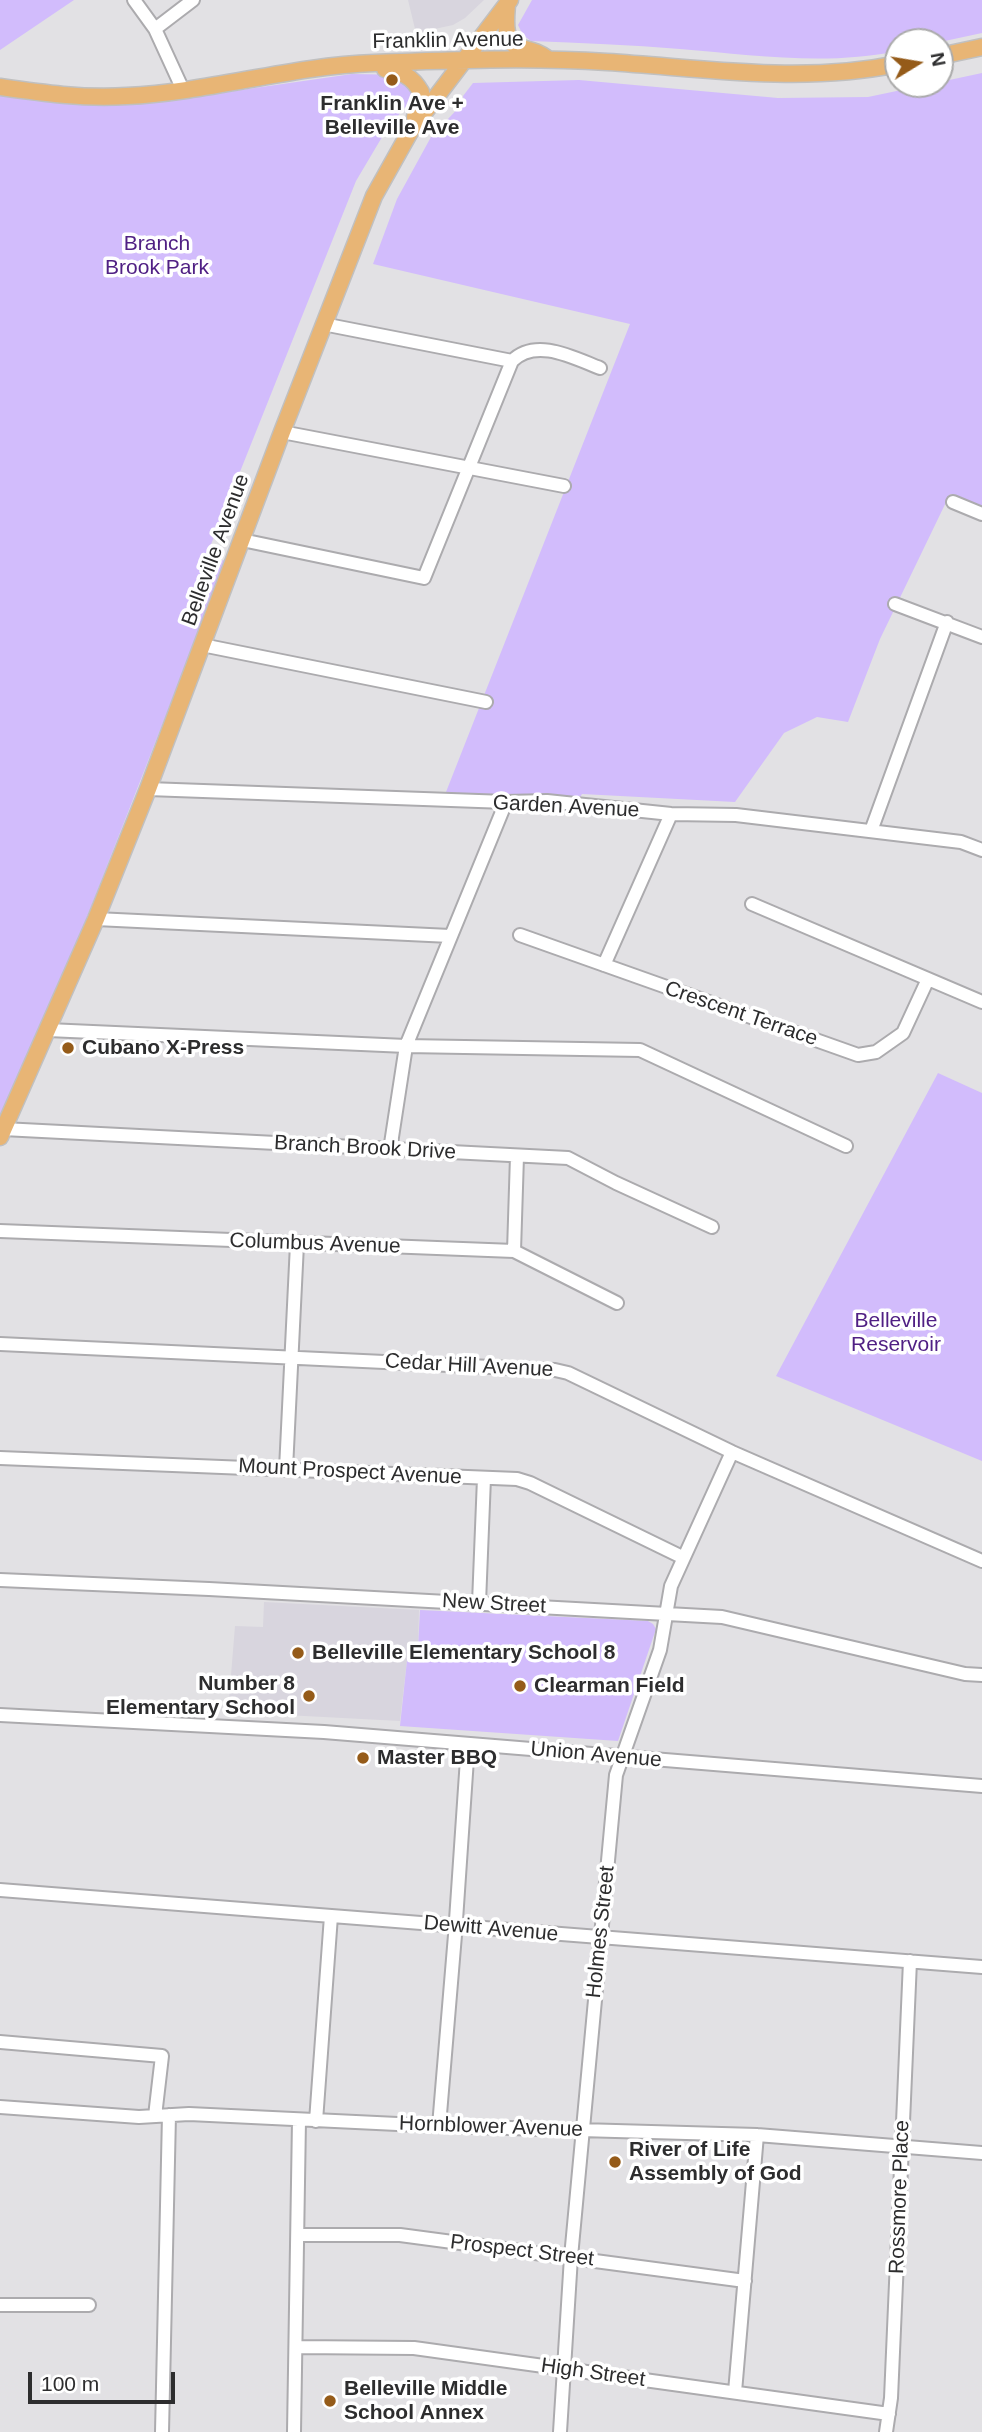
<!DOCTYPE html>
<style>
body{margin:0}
#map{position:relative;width:982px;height:2432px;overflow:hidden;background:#e2e1e4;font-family:Helvetica,sans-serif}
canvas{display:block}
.north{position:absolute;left:884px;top:28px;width:70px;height:70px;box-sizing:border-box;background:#fff;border:2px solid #ababab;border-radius:50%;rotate:79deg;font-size:19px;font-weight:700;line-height:28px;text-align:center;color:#2d2d2e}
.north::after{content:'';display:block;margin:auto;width:24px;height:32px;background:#955b19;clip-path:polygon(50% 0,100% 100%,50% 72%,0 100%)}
.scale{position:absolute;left:28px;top:2372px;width:147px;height:32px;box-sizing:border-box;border:4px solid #2d2d2e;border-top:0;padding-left:9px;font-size:21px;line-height:24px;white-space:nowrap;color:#2d2d2e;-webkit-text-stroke:5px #fff;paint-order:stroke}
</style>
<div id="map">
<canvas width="982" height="2432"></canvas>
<div class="north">N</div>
<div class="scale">100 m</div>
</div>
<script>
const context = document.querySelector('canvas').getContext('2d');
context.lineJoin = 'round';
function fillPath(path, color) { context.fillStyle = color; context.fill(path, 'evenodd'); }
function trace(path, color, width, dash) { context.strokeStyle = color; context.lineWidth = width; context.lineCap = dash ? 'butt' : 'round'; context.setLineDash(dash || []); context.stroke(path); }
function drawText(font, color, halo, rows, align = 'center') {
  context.font = font + ' Helvetica,sans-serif'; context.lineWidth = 7; context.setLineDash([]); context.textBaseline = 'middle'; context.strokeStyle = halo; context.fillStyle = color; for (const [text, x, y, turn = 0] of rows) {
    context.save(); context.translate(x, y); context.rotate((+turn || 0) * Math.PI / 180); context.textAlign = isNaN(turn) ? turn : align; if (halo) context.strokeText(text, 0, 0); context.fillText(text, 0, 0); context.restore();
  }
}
fillPath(new Path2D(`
 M408,0H484L465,18L453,25L416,33Z
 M264,1602L419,1610L418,1648L408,1651L400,1721L228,1712L235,1626L263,1627Z`), '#d8d5de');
fillPath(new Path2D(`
 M0,0H74L0,50Z
 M532,0H982V33L940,42H898V51C826,66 753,55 680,49C631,45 581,43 531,41L523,35L518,25Z
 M982,73V506L950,494L880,639L848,722L817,717L784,733L735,802L582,794L572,810L444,803L449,792H446L630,324L373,264L397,199L431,137L464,102L463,96L473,83L579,80L778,98L868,97L930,84H940V82Z
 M352,74L408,75L417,94L388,127L356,181L202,567L227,559L64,976L0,1120V94L80,103L234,91Z
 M938,1073L982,1093V1461L776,1376Z
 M420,1610L648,1621L653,1624L656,1629L618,1741L400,1726L408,1651L418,1648Z`), '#d2bcfc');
const minor = new Path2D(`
 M134,0L155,29L183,90
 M155,29L193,0
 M323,324L512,361
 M282,432L564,486
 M953,502L982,514
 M242,540L424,578L512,361C536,337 574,358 600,368
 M895,604L982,637
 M202,645L486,702
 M148,789L506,802L547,801L671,814L736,815L961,842L982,850
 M871,831L947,622
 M752,904L982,1002
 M96,919L450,936
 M520,935L858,1055L876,1052L903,1033L928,979
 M604,965L671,814
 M48,1030L406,1046L640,1050L846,1146
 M3,1129L568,1158L616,1183L712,1227
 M390,1150L406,1046L506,802
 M0,1231L514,1251L617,1303
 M514,1251L517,1156
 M0,1344L555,1370L568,1373L732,1452L982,1561
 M0,1458L517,1479L530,1483L682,1557
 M286,1469L297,1244
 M0,1580L209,1589L722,1617L965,1674L982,1675
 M479,1603L484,1478
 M0,1715L324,1732L982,1786
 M0,1890L982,1967
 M0,2042L162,2056L155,2116
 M0,2107L139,2117L189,2114L439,2126L757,2135L982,2153
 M316,2121L331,1916
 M439,2126L455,1935L468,1744
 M298,2235H400L745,2281
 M0,2305H89
 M296,2347L414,2348L889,2414
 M735,2392L757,2135
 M162,2432L169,2115
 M294,2432L299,2120
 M560,2432L571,2257L616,1775L660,1650L671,1586L732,1452
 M886,2432L891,2398L910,1961`);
const major = new Path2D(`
 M507,4C506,19 502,44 522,48C533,51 538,52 548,59
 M940,56L982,47
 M385,69C402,72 412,76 421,92L415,117
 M0,87C42,93 84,99 127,96C210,92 290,66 374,63C451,60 530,57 607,62C705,68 801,84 898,64
 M0,1137L96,919L148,789L282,432L374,196L411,130L510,0`);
trace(minor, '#acabae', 16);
trace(major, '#c0c0c0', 19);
trace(minor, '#fff', 12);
trace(major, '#e8b575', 16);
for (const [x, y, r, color] of [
 [392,80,7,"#955b19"],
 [68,1048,7,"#955b19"],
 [298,1653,7,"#955b19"],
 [520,1686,7,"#955b19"],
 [309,1696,7,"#955b19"],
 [363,1758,7,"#955b19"],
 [615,2162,7,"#955b19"],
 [330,2401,7,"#955b19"]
]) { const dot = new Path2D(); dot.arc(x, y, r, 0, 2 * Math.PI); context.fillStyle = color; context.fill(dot); trace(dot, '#fff', 2.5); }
drawText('21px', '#2d2d2e', '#fff', [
 ["Franklin Avenue",448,41,-1],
 ["Belleville Avenue",216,550,-70],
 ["Garden Avenue",566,807,3],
 ["Crescent Terrace",741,1014,19],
 ["Branch Brook Drive",365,1148,3],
 ["Columbus Avenue",315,1244,2],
 ["Cedar Hill Avenue",469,1366,3],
 ["Mount Prospect Avenue",350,1472,3],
 ["New Street",494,1604,3],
 ["Union Avenue",596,1755,5],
 ["Dewitt Avenue",491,1929,5],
 ["Holmes Street",601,1932,-84],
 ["Hornblower Avenue",491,2127,2],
 ["Rossmore Place",900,2197,-88],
 ["Prospect Street",522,2251,7],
 ["High Street",593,2373,8]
]);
drawText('bold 21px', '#2d2d2e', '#fff', [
 ["Franklin Ave +",392,104,"center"],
 ["Belleville Ave",392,128,"center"],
 ["Cubano X-Press",82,1048],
 ["Belleville Elementary School 8",312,1653],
 ["Number 8",295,1684,"right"],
 ["Elementary School",295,1708,"right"],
 ["Clearman Field",534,1686],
 ["Master BBQ",377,1758],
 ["River of Life",629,2150],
 ["Assembly of God",629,2174],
 ["Belleville Middle",344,2389],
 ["School Annex",344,2413]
], 'left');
drawText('21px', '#502084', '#fff', [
 ["Branch",157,244],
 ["Brook Park",157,268],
 ["Belleville",896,1321],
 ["Reservoir",896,1345]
]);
</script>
